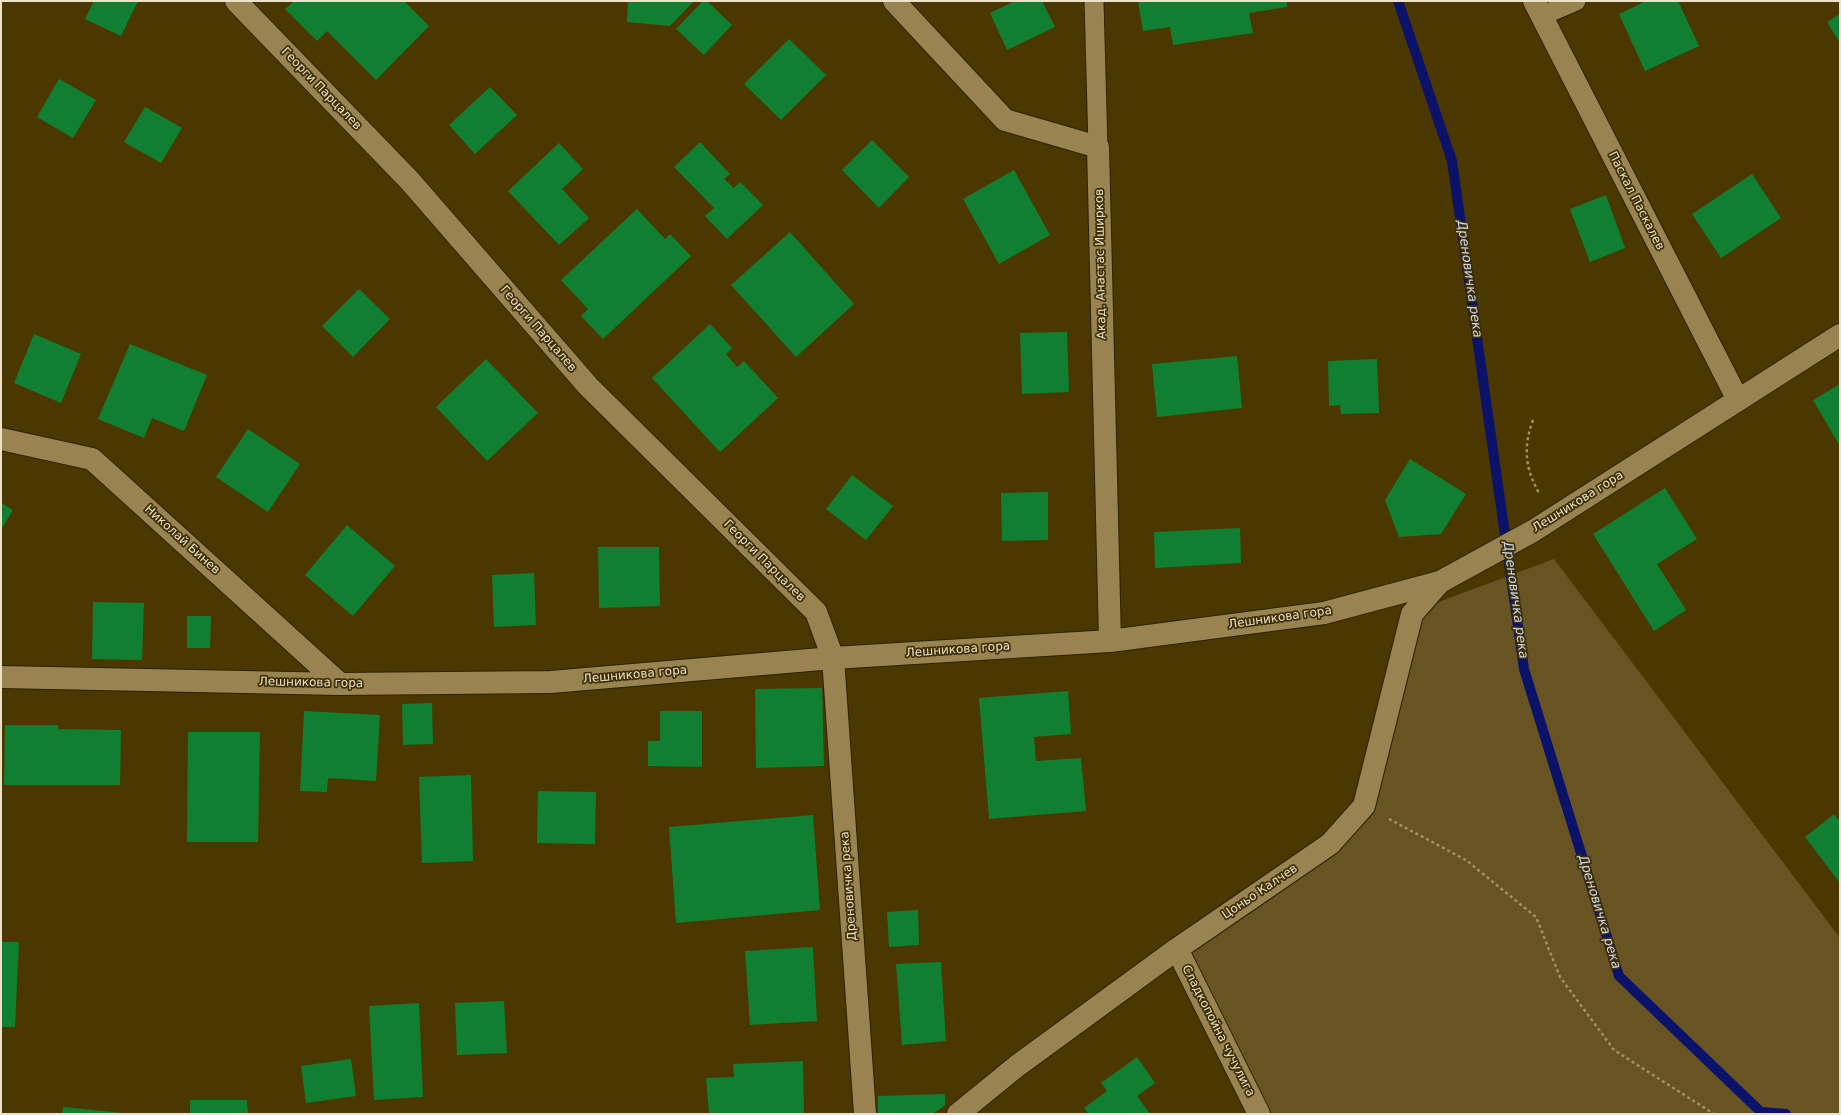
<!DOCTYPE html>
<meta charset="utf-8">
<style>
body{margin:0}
#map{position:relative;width:1841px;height:1115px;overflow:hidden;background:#4b3800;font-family:"DejaVu Sans",sans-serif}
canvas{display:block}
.frame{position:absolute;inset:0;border:2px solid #ede2c8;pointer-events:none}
</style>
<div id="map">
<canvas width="1841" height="1115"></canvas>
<div class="frame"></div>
</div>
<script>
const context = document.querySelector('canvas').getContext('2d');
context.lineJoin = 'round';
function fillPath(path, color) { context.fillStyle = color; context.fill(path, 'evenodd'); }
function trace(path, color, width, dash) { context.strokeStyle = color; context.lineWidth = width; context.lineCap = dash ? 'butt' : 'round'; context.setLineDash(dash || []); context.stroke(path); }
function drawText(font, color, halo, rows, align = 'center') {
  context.font = font + ' "DejaVu Sans",sans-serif'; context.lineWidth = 3.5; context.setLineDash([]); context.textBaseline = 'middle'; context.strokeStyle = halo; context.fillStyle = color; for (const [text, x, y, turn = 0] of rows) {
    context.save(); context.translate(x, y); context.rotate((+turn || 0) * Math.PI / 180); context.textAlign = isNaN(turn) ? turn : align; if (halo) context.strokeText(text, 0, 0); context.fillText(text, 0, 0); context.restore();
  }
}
fillPath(new Path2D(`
 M1554,559L1840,938V1114H1259L1177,949L1364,806L1412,614L1444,600Z`), '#675422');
trace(new Path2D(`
 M1398,1L1452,161L1524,669L1619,976L1761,1112L1786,1114`), '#0a126a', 10);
fillPath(new Path2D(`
 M94,1H138L121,36L85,19Z
 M294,1H404L429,26L376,80L327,31L317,41L285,9Z
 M628,1H694L670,26L627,22Z
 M703,1H707L732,25L704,55L676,29Z
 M1015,1H1042L1055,27L1007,50L990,13Z
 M1138,1H1287V7L1249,13L1253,33L1173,45L1170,27L1143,31Z
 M1646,1H1678L1699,46L1645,71L1619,14Z
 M1840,14V43L1827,22Z
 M789,39L826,75L781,120L744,84Z
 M59,79L96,100L73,138L37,117Z
 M490,87L517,115L475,154L449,125Z
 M145,107L182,128L161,163L124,142Z
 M872,140L909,177L879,208L842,170Z
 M700,142L730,174L724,179L734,188L740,182L763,205L727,239L705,216L714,208L674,167Z
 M559,143L583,169L562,189L589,218L559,245L508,191Z
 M1014,170L1050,235L999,264L963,199Z
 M1752,174L1781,218L1721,258L1692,214Z
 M1606,195L1625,248L1590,262L1570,209Z
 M637,209L665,239L670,234L691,256L603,339L581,316L588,309L561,280Z
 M790,232L854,304L796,357L731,285Z
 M359,289L390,319L353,357L322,326Z
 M710,324L732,348L726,354L737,367L744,361L778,398L720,452L652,378Z
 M1067,332L1069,392L1022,394L1020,333Z
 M34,334L81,354L61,403L14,383Z
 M130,344L207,375L184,431L152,418L144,438L98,419Z
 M1237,356L1242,408L1157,417L1152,364Z
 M486,359L538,413L487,461L436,407Z
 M1377,359L1379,413L1341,414L1340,405L1329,406L1328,361Z
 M1840,384V446L1813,400Z
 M248,429L300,464L268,512L216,477Z
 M1410,459L1466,494L1441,534L1399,537L1385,500Z
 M852,475L893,506L866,540L826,509Z
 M1665,488L1697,539L1657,564L1686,610L1654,631L1593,534Z
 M1048,492V540L1002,541L1001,493Z
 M1,503L13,510L1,530Z
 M347,525L395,566L353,616L305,575Z
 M1240,528L1241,563L1155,568L1154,532Z
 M598,547H659L660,606L599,608Z
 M534,573L536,625L494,627L492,575Z
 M93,602L144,603L142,660L92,659Z
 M187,616H211L210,648H187Z
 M822,688L824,766L756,768L755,689Z
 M1068,691L1071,734L1034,737L1036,761L1081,758L1086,811L989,819L979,698Z
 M432,703L433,744L403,745L402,704Z
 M304,711L380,715L376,781L328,778L327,792L300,791Z
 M660,711H702V767L648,766V741H660Z
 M5,725H58V729L121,730L120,785H4Z
 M188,732H260L258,842H187Z
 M471,775L473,861L422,863L419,777Z
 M538,791L596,792L595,844L537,843Z
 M1834,814L1840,822V883L1805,837Z
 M813,815L820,910L676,923L669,827Z
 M918,910L919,945L889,947L887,912Z
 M1,942H19L15,1027H1Z
 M813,947L817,1021L750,1025L745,951Z
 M941,962L946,1041L902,1045L896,964Z
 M504,1001L507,1053L457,1055L455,1003Z
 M419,1003L423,1097L374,1100L369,1006Z
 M1137,1057L1155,1083L1137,1096L1150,1114H1089L1084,1108L1107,1091L1101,1083Z
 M351,1059L356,1096L306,1103L301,1066Z
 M803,1061L804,1114H709L706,1078L734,1077L733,1064Z
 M945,1094V1105L933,1114H878V1096Z
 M190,1100H247L248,1114H190Z
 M63,1107L123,1113V1114H62Z`), '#117f32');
const lane = new Path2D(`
 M1094,1L1098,147
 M1541,16L1576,1`);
const street = new Path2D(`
 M236,1L410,181L588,386L816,612L833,658L865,1114
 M894,1L1005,120L1098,147L1110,641
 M1534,1L1738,400
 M1,439L92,459L340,684
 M1,677L340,684L551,682L833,658L1110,641L1324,613L1440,582L1533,531L1840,335
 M1177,949L1259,1114
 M958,1114L1017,1066L1177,949L1330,844L1364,806L1412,614L1440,582`);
trace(lane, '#2b2106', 21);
trace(street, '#2b2106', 24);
trace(new Path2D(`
 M1533,420C1523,447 1525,468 1539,493
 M1389,819L1466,860L1536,917L1560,977L1614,1050L1714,1114`), '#a09169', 2.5, [3, 3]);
trace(lane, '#988351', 19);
trace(street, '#988351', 22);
drawText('12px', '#ede2c8', '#3e2f06', [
 ["Георги Парцалев",321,89,46],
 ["Паскал Паскалев",1636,201,63],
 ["Акад. Анастас Иширков",1101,264,-91],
 ["Георги Парцалев",538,329,49],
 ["Лешникова гора",1578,502,-32],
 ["Николай Бинев",182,540,42],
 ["Георги Парцалев",764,561,45],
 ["Лешникова гора",1280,618,-8],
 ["Лешникова гора",958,650,-4],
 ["Лешникова гора",635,675,-5],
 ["Лешникова гора",311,683,1],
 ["Дреновичка река",849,886,-94],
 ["Цоньо Калчев",1260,892,-34],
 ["Сладкопойна чучулига",1218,1031,63]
]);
drawText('italic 13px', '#ccd6ee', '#3e2f06', [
 ["Дреновичка река",1469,279,82],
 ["Дреновичка река",1515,600,82],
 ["Дреновичка река",1599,912,73]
]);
</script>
